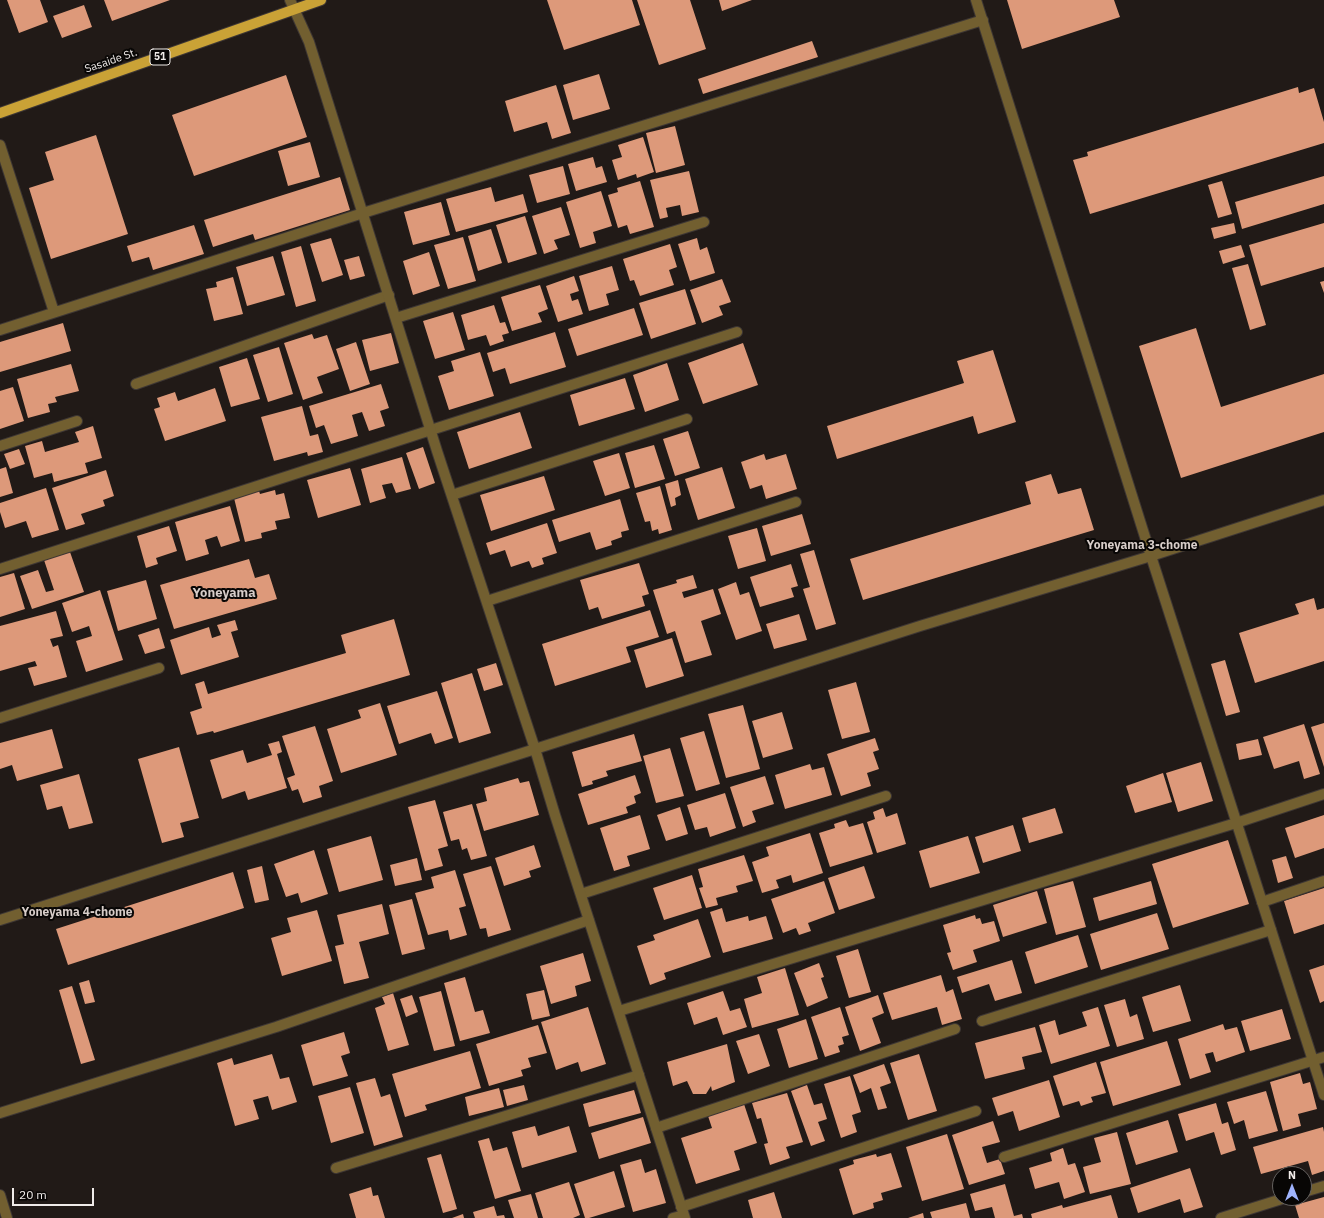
<!DOCTYPE html>
<style>
body{margin:0}
#map{position:relative;width:1324px;height:1218px;overflow:hidden;background:#211a17;font-family:"IBM Plex Sans",sans-serif}
canvas{display:block}
.north{position:absolute;left:1272px;top:1166px;width:40px;height:40px;box-sizing:border-box;background:#080605;border:1px solid #656260;border-radius:50%;rotate:0deg;font-size:11px;font-weight:700;line-height:16px;text-align:center;color:#f0ebe9}
.north::after{content:'';display:block;margin:auto;width:14px;height:18px;background:#9fb3fd;clip-path:polygon(50% 0,100% 100%,50% 72%,0 100%)}
.scale{position:absolute;left:12px;top:1188px;width:82px;height:18px;box-sizing:border-box;border:2px solid #f0ebe9;border-top:0;padding-left:5px;font-size:12px;line-height:14px;white-space:nowrap;color:#f0ebe9;-webkit-text-stroke:3px #080605;paint-order:stroke}
</style>
<div id="map">
<canvas width="1324" height="1218"></canvas>
<div class="north">N</div>
<div class="scale">20 m</div>
</div>
<script>
const context = document.querySelector('canvas').getContext('2d');
context.lineJoin = 'round';
function fillPath(path, color) { context.fillStyle = color; context.fill(path, 'evenodd'); }
function trace(path, color, width, dash) { context.strokeStyle = color; context.lineWidth = width; context.lineCap = dash ? 'butt' : 'round'; context.setLineDash(dash || []); context.stroke(path); }
function drawText(font, color, halo, rows, align = 'center') {
  context.font = font + ' "IBM Plex Sans",sans-serif'; context.lineWidth = 4; context.setLineDash([]); context.textBaseline = 'middle'; context.strokeStyle = halo; context.fillStyle = color; for (const [text, x, y, turn = 0] of rows) {
    context.save(); context.translate(x, y); context.rotate((+turn || 0) * Math.PI / 180); context.textAlign = isNaN(turn) ? turn : align; if (halo) context.strokeText(text, 0, 0); context.fillText(text, 0, 0); context.restore();
  }
}
fillPath(new Path2D(`
 M7,0H40L48,22L19,33Z
 M104,0H170L112,21Z
 M547,0H632L640,25L564,50Z
 M637,0H690L706,49L659,65Z
 M719,0H752L722,11Z
 M1007,0H1114L1120,17L1022,49Z
 M84,5L92,27L62,38L53,16Z
 M812,41L818,57L703,94L698,79Z
 M599,74L610,109L573,120L563,85Z
 M286,75L307,137L194,176L172,115Z
 M556,85L571,133L552,139L547,122L514,132L505,101Z
 M1298,87L1299,93L1314,88L1324,122V143L1090,214L1073,160L1088,156L1087,152Z
 M675,126L685,165L656,173L646,133Z
 M96,135L128,234L51,259L29,188L54,180L45,152Z
 M643,137L654,172L637,178L636,174L618,180L612,160L622,157L618,145Z
 M310,142L320,177L288,186L278,151Z
 M593,157L596,168L602,166L607,182L576,191L568,164Z
 M563,166L570,194L537,203L529,175Z
 M689,171L699,212L682,216L680,205L666,208L668,217L660,219L650,180Z
 M1324,176V204L1242,229L1235,202Z
 M340,177L350,210L255,240L253,234L213,247L204,220Z
 M640,181L654,227L630,234L627,225L618,228L608,195L618,192L617,188Z
 M1222,181L1232,214L1218,218L1208,185Z
 M491,187L495,202L523,194L528,212L456,232L446,199Z
 M601,191L612,226L593,232L596,243L580,248L566,202Z
 M441,202L450,235L413,245L404,212Z
 M561,207L570,235L554,240L558,249L544,254L532,216Z
 M525,216L537,254L508,263L496,225Z
 M1234,223L1236,233L1214,239L1211,228Z
 M1324,223V267L1261,286L1249,245Z
 M194,225L204,254L153,270L149,257L132,262L127,246Z
 M491,229L502,263L478,271L468,236Z
 M463,237L476,281L448,289L434,245Z
 M331,238L343,275L322,282L310,244Z
 M697,238L700,250L707,247L715,273L690,281L678,244Z
 M670,244L677,267L669,270L674,285L640,296L634,280L630,281L623,259Z
 M1241,245L1245,257L1223,264L1219,251Z
 M301,246L316,301L296,307L281,252Z
 M429,252L440,286L413,295L403,261Z
 M273,256L285,295L247,306L236,267Z
 M359,256L365,276L350,280L344,260Z
 M1248,264L1266,325L1250,330L1232,268Z
 M612,266L619,290L606,294L609,305L589,311L579,276Z
 M574,276L579,291L570,294L572,301L578,299L583,314L558,322L546,286Z
 M233,277L243,314L214,321L206,289L217,287L216,282Z
 M722,279L731,302L719,306L723,315L702,323L690,290Z
 M1324,281V293L1320,282Z
 M540,285L548,309L538,313L542,322L512,331L501,297Z
 M685,289L696,324L651,339L639,303Z
 M494,305L500,323L505,322L509,333L502,335L504,341L490,346L486,335L468,340L461,315Z
 M634,308L643,335L577,356L568,329Z
 M453,312L465,350L435,359L423,321Z
 M63,323L71,351L0,372V342Z
 M1196,328L1221,407L1324,374V432L1181,478L1139,346Z
 M555,332L566,367L510,384L505,368L493,372L487,353Z
 M391,333L399,363L370,371L362,340Z
 M312,334L314,339L327,335L339,369L317,377L323,393L303,400L284,343Z
 M356,342L370,384L350,391L336,349Z
 M743,343L758,385L703,404L688,363Z
 M279,347L293,394L268,402L253,355Z
 M993,350L1016,422L978,434L973,416L837,459L827,426L964,383L957,361Z
 M480,352L494,396L449,410L438,376L454,371L451,361Z
 M247,358L260,399L231,407L219,367Z
 M667,363L679,400L645,412L633,375Z
 M71,364L79,391L55,397L57,402L48,404L50,412L28,418L17,379Z
 M625,378L635,409L579,426L570,395Z
 M381,384L389,408L380,411L385,426L369,431L362,412L352,415L358,436L331,444L324,425L316,428L309,406Z
 M13,387L24,421L0,429V391Z
 M215,388L226,421L165,441L154,409L160,407L157,398L175,392L178,401Z
 M302,406L310,436L318,434L323,452L308,456L307,452L274,461L261,417Z
 M520,412L532,448L469,469L457,432Z
 M93,426L102,458L85,463L88,473L54,482L52,473L34,478L25,446L42,441L45,452L79,442L75,432Z
 M688,431L700,468L675,476L663,439Z
 M654,445L665,479L635,488L625,453Z
 M423,447L435,483L419,489L406,453Z
 M19,449L25,464L10,469L4,454Z
 M619,453L630,488L605,496L593,461Z
 M764,454L766,460L786,454L797,489L766,499L762,485L750,489L741,462Z
 M402,457L411,489L396,493L392,483L382,485L386,498L370,503L361,469Z
 M6,467L13,493L0,497V469Z
 M722,467L735,508L698,520L685,479Z
 M350,468L361,505L318,518L307,480Z
 M106,470L114,496L103,500L105,506L81,514L85,524L66,530L52,488Z
 M1051,474L1058,494L1081,488L1094,530L863,600L850,559L1031,504L1025,482Z
 M544,476L555,510L491,531L480,495Z
 M678,480L681,495L675,498L676,505L671,507L665,484Z
 M660,486L672,530L659,534L658,529L652,531L650,521L645,522L636,493Z
 M46,488L59,530L32,538L26,521L5,528L0,512V503Z
 M275,490L276,495L284,493L290,518L275,521L277,529L261,533L262,538L245,542L234,498L259,491L260,494Z
 M620,499L629,530L621,532L622,537L611,541L612,545L596,550L590,532L559,542L552,520Z
 M230,506L240,541L221,547L217,536L205,540L209,554L186,561L175,522Z
 M802,514L811,544L771,556L762,526Z
 M547,523L557,553L542,558L544,564L532,568L529,561L511,567L505,550L490,555L486,543Z
 M169,526L177,551L156,558L158,564L146,568L137,536Z
 M757,528L766,561L738,569L728,536Z
 M814,550L836,624L816,630L803,589L810,587L800,554Z
 M70,552L84,592L32,609L20,576L38,570L46,592L54,590L44,560Z
 M249,559L255,578L269,574L277,599L174,629L160,585Z
 M639,563L649,594L642,596L645,606L602,619L598,607L589,610L580,580Z
 M791,564L798,586L791,588L794,597L760,607L750,577Z
 M14,573L25,609L0,617V577Z
 M693,575L697,588L682,592L684,598L713,589L721,614L701,621L712,655L685,663L675,631L667,634L653,590L677,583L676,580Z
 M146,580L157,619L118,631L107,591Z
 M736,582L740,595L749,592L762,631L736,640L718,589Z
 M100,590L123,660L86,672L76,641L92,636L89,626L72,632L62,603Z
 M1314,598L1317,610L1324,608V661L1255,683L1239,633L1299,614L1295,604Z
 M650,610L659,637L626,647L631,662L555,686L542,644Z
 M56,611L63,636L50,639L53,647L58,645L67,677L34,686L28,668L37,666L35,661L0,671V626Z
 M799,614L807,640L774,649L766,624Z
 M394,619L410,675L214,733L213,731L197,735L190,712L202,708L195,684L204,681L208,694L346,653L341,635Z
 M235,620L238,630L231,632L239,657L181,675L170,640L209,627L212,638L221,635L217,625Z
 M159,628L165,648L145,654L138,635Z
 M672,638L684,676L646,688L634,650Z
 M1225,660L1240,712L1226,716L1211,664Z
 M496,663L503,685L484,691L477,669Z
 M472,673L491,733L459,743L441,683Z
 M856,682L870,732L842,739L828,690Z
 M437,691L453,738L435,744L431,733L399,744L387,706Z
 M380,703L397,755L341,773L327,729L361,718L358,710Z
 M743,705L760,769L726,778L708,714Z
 M782,712L793,749L763,758L752,721Z
 M1324,723V767L1311,727Z
 M1304,724L1320,774L1304,779L1299,761L1274,769L1263,737Z
 M315,726L333,781L319,786L322,797L303,803L298,789L292,791L287,778L295,775L282,736Z
 M52,729L63,768L17,781L12,765L0,769V743Z
 M704,731L720,784L696,791L680,738Z
 M634,734L642,761L606,771L608,776L592,781L593,784L582,787L572,752Z
 M875,738L879,750L873,752L879,769L867,773L871,786L841,796L827,754Z
 M1258,739L1262,755L1239,760L1236,744Z
 M279,741L282,752L277,754L287,788L248,800L245,791L222,799L210,760L243,750L247,763L272,755L268,744Z
 M179,747L199,818L180,823L184,837L162,843L138,759Z
 M670,748L684,796L656,803L643,756Z
 M1201,762L1213,801L1178,812L1166,773Z
 M810,764L812,770L824,767L832,795L785,809L775,775Z
 M1163,773L1172,802L1135,813L1126,786Z
 M79,774L93,823L69,829L62,806L47,810L40,785Z
 M635,775L641,793L634,796L636,803L626,807L628,813L588,825L578,794Z
 M765,776L774,804L752,811L756,822L743,827L730,787Z
 M518,778L520,783L529,781L539,815L484,831L476,804L487,801L484,788Z
 M725,793L736,828L710,837L707,827L695,830L687,805Z
 M435,800L448,846L438,849L443,866L425,871L408,807Z
 M472,804L487,856L471,860L467,848L462,850L459,839L451,841L443,812Z
 M680,807L688,834L666,841L657,815Z
 M883,808L886,817L897,813L906,844L877,853L867,822L875,819L873,812Z
 M1055,808L1063,833L1029,843L1022,818Z
 M640,815L650,849L627,856L630,866L614,871L600,828Z
 M1324,815V848L1295,858L1285,828Z
 M846,820L849,827L863,823L873,854L830,867L819,833L835,828L834,824Z
 M1013,825L1021,851L983,863L975,837Z
 M810,833L823,873L793,883L791,875L776,880L779,888L762,893L752,862L769,856L766,847Z
 M371,836L383,880L339,892L327,849Z
 M968,836L980,873L930,888L919,851Z
 M1228,840L1249,904L1173,928L1152,864Z
 M534,845L541,867L529,871L531,877L504,886L495,858Z
 M314,850L328,894L301,903L298,893L286,897L274,864Z
 M744,855L753,881L736,886L738,892L716,898L718,905L706,908L699,888L703,887L698,869Z
 M1286,856L1293,878L1278,883L1272,860Z
 M417,858L422,880L395,886L390,865Z
 M262,866L269,900L255,903L247,870Z
 M491,866L511,930L488,937L486,928L480,929L463,874Z
 M864,866L875,898L839,910L828,878Z
 M455,870L466,906L459,908L467,935L450,940L448,930L428,935L415,893L434,888L431,877Z
 M233,872L244,908L68,965L56,929Z
 M692,875L702,908L664,920L653,888Z
 M824,881L835,913L808,923L811,931L799,935L796,928L783,933L771,899Z
 M1073,881L1086,927L1056,935L1044,889Z
 M1151,881L1157,904L1099,921L1093,898Z
 M1324,888V924L1294,934L1284,901Z
 M1037,891L1047,923L1003,937L993,905Z
 M412,899L425,949L402,955L389,905Z
 M382,904L389,934L359,942L369,978L344,984L335,946L344,944L337,915Z
 M722,908L726,922L748,916L749,921L766,916L773,939L723,953L710,912Z
 M317,910L332,961L282,976L271,938L291,932L287,918Z
 M1157,913L1169,949L1101,970L1090,934Z
 M975,915L976,919L980,918L982,924L994,921L1000,941L973,950L977,962L953,970L947,953L951,952L943,925Z
 M698,919L711,957L664,973L666,979L650,985L637,946L655,940L653,935Z
 M1078,935L1088,967L1035,984L1025,952Z
 M858,949L871,992L849,998L836,956Z
 M583,953L591,981L575,986L577,996L551,1004L540,966Z
 M1012,960L1022,993L995,1001L989,984L962,993L957,977Z
 M819,963L824,977L821,978L828,998L807,1007L794,973Z
 M1324,965V1001L1320,1003L1309,970Z
 M785,968L799,1015L752,1028L744,999L762,993L757,977Z
 M941,975L946,992L953,989L962,1019L942,1025L937,1007L892,1020L883,993Z
 M465,977L475,1012L483,1010L490,1033L460,1041L444,983Z
 M89,980L95,1002L85,1004L79,983Z
 M1180,985L1191,1021L1153,1032L1142,997Z
 M72,986L95,1060L81,1064L59,990Z
 M544,990L550,1016L532,1020L526,994Z
 M441,991L455,1046L434,1051L419,997Z
 M723,991L730,1011L740,1008L747,1027L723,1035L717,1017L694,1025L687,1003Z
 M393,993L409,1045L388,1051L375,1008L385,1004L382,997Z
 M412,995L418,1012L406,1017L400,999Z
 M878,995L884,1013L872,1018L881,1043L860,1051L845,1007Z
 M1125,999L1130,1017L1137,1014L1144,1039L1117,1047L1104,1005Z
 M588,1007L606,1064L581,1072L578,1062L556,1070L541,1022Z
 M840,1007L849,1035L842,1037L844,1044L838,1046L840,1052L825,1057L811,1017Z
 M1098,1007L1110,1046L1051,1064L1039,1025L1055,1020L1059,1035L1087,1026L1082,1012Z
 M1282,1009L1291,1039L1250,1051L1241,1021Z
 M806,1019L818,1059L789,1068L777,1029Z
 M1223,1024L1225,1030L1237,1027L1245,1052L1216,1062L1213,1052L1205,1054L1211,1072L1190,1079L1178,1039Z
 M538,1025L547,1053L528,1058L531,1067L521,1070L523,1076L489,1086L476,1044Z
 M1035,1027L1042,1052L1022,1057L1025,1069L985,1079L975,1043Z
 M344,1032L350,1053L341,1056L348,1076L313,1086L301,1045Z
 M759,1034L770,1066L748,1074L736,1041Z
 M1167,1041L1181,1085L1113,1106L1100,1062Z
 M727,1044L735,1082L712,1091L711,1086L706,1094H693L687,1081L673,1086L667,1062Z
 M470,1051L481,1088L425,1105L427,1110L405,1117L392,1074Z
 M272,1054L280,1079L289,1077L297,1102L272,1110L268,1096L253,1100L259,1119L235,1126L217,1063L232,1058L234,1065Z
 M919,1054L937,1111L908,1120L890,1063Z
 M1096,1062L1106,1093L1091,1097L1093,1102L1081,1106L1079,1101L1063,1106L1053,1076Z
 M884,1064L891,1083L880,1087L887,1108L878,1110L871,1088L860,1093L853,1075Z
 M1300,1073L1303,1084L1310,1082L1317,1109L1298,1114L1301,1126L1283,1131L1270,1082Z
 M850,1076L861,1112L852,1115L857,1132L841,1138L824,1084Z
 M375,1078L381,1097L390,1094L403,1137L374,1146L356,1083Z
 M1049,1080L1060,1117L1019,1131L1013,1111L998,1116L992,1098Z
 M524,1085L528,1100L507,1106L503,1090Z
 M807,1085L814,1105L822,1103L827,1119L818,1122L825,1141L811,1146L791,1091Z
 M350,1087L364,1133L331,1143L318,1096Z
 M499,1088L504,1107L469,1116L465,1097Z
 M634,1090L641,1113L589,1127L583,1104Z
 M1266,1091L1278,1131L1249,1139L1244,1120L1234,1124L1227,1102Z
 M787,1093L803,1142L786,1147L790,1158L770,1165L764,1144L768,1143L761,1118L757,1119L752,1103Z
 M1216,1103L1222,1124L1228,1122L1236,1150L1221,1155L1214,1132L1186,1141L1178,1114Z
 M744,1104L757,1143L734,1151L740,1170L696,1184L681,1138L712,1128L708,1116Z
 M643,1117L651,1143L599,1159L591,1133Z
 M1168,1120L1178,1152L1136,1165L1126,1133Z
 M993,1121L1000,1142L982,1147L987,1163L1000,1159L1005,1174L969,1185L952,1135Z
 M535,1126L538,1136L569,1126L577,1152L522,1168L512,1132Z
 M1323,1127L1324,1132V1171L1312,1175L1308,1161L1261,1174L1253,1147Z
 M1117,1132L1131,1184L1090,1194L1083,1167L1101,1162L1094,1138Z
 M947,1134L964,1189L922,1201L906,1147Z
 M489,1138L493,1151L507,1147L521,1191L495,1199L478,1141Z
 M1063,1148L1068,1165L1075,1163L1085,1192L1064,1199L1059,1182L1035,1189L1029,1168L1052,1161L1050,1153Z
 M891,1153L902,1187L881,1193L883,1200L873,1203L874,1208L853,1215L839,1169L854,1164L853,1160L876,1154L877,1157Z
 M441,1154L457,1209L443,1213L427,1158Z
 M641,1159L645,1173L656,1169L666,1203L633,1212L620,1165Z
 M1190,1168L1203,1207L1184,1213L1180,1199L1138,1213L1130,1188Z
 M614,1171L625,1207L589,1218H585L574,1184Z
 M569,1182L580,1215L573,1218H543L535,1193Z
 M1005,1184L1014,1216L1022,1214L1023,1218H995L992,1207L975,1211L970,1194Z
 M371,1187L373,1196L378,1195L385,1218H356L349,1194Z
 M774,1192L782,1218H753L748,1200Z
 M531,1194L538,1218H514L508,1200Z
 M1111,1195L1118,1218H1032L1031,1214L1062,1205L1063,1208Z
 M1324,1197V1218H1299L1295,1205Z
 M966,1203L970,1218H932L930,1212Z
 M494,1206L497,1216L504,1215L505,1218H475L473,1212Z
 M923,1213L924,1218H908Z
 M463,1214L464,1218H452Z`), '#dd997a');
const service = new Path2D(`
 M396,318L704,222
 M136,384L389,295
 M431,430L737,332
 M0,446L77,421
 M452,495L687,419
 M487,601L796,502
 M0,718L159,668
 M1236,823L1324,794
 M581,894L886,796
 M1262,902L1324,881
 M982,1021L1271,930
 M656,1128L955,1029
 M1004,1157L1324,1057
 M336,1168L639,1075
 M1304,1192L1324,1186
 M681,1207L976,1111
 M1221,1218L1285,1198`);
const minor = new Path2D(`
 M290,0L309,42L437,451L535,749L555,815L685,1218
 M976,0L1151,556L1324,1095
 M0,145L54,312
 M0,330L363,213L983,20
 M0,569L431,430
 M0,920L920,626L1151,556L1324,500
 M619,1011L1236,823
 M0,1113L276,1027L589,920
 M0,1195L7,1218
 M673,1218L684,1215`);
const primary = new Path2D(`
 M0,113L321,0`);
trace(service, '#3e3734', 12);
trace(minor, '#3e3734', 12);
trace(primary, '#3e3734', 12);
trace(service, '#725f30', 10);
trace(minor, '#725f30', 10);
trace(primary, '#caa236', 10);
for (const [x, y, w] of [
 [160,57,20]
]) { const box = new Path2D(); box.roundRect(x - w / 2, y - 8, w, 16, 3); context.fillStyle = '#080605'; context.fill(box); trace(box, '#f0ebe9', 1); }
drawText('bold 10px', '#f0ebe9', null, [
 ["51",160,57]
]);
drawText('11px', '#f0ebe9', '#080605', [
 ["Sasaide St.",111,61,-19]
]);
drawText('bold 12px', '#d7cdc9', '#080605', [
 ["Yoneyama 3-chome",1142,546],
 ["Yoneyama 4-chome",77,913]
]);
drawText('bold 13px', '#d7cdc9', '#080605', [
 ["Yoneyama",224,593]
]);
</script>
